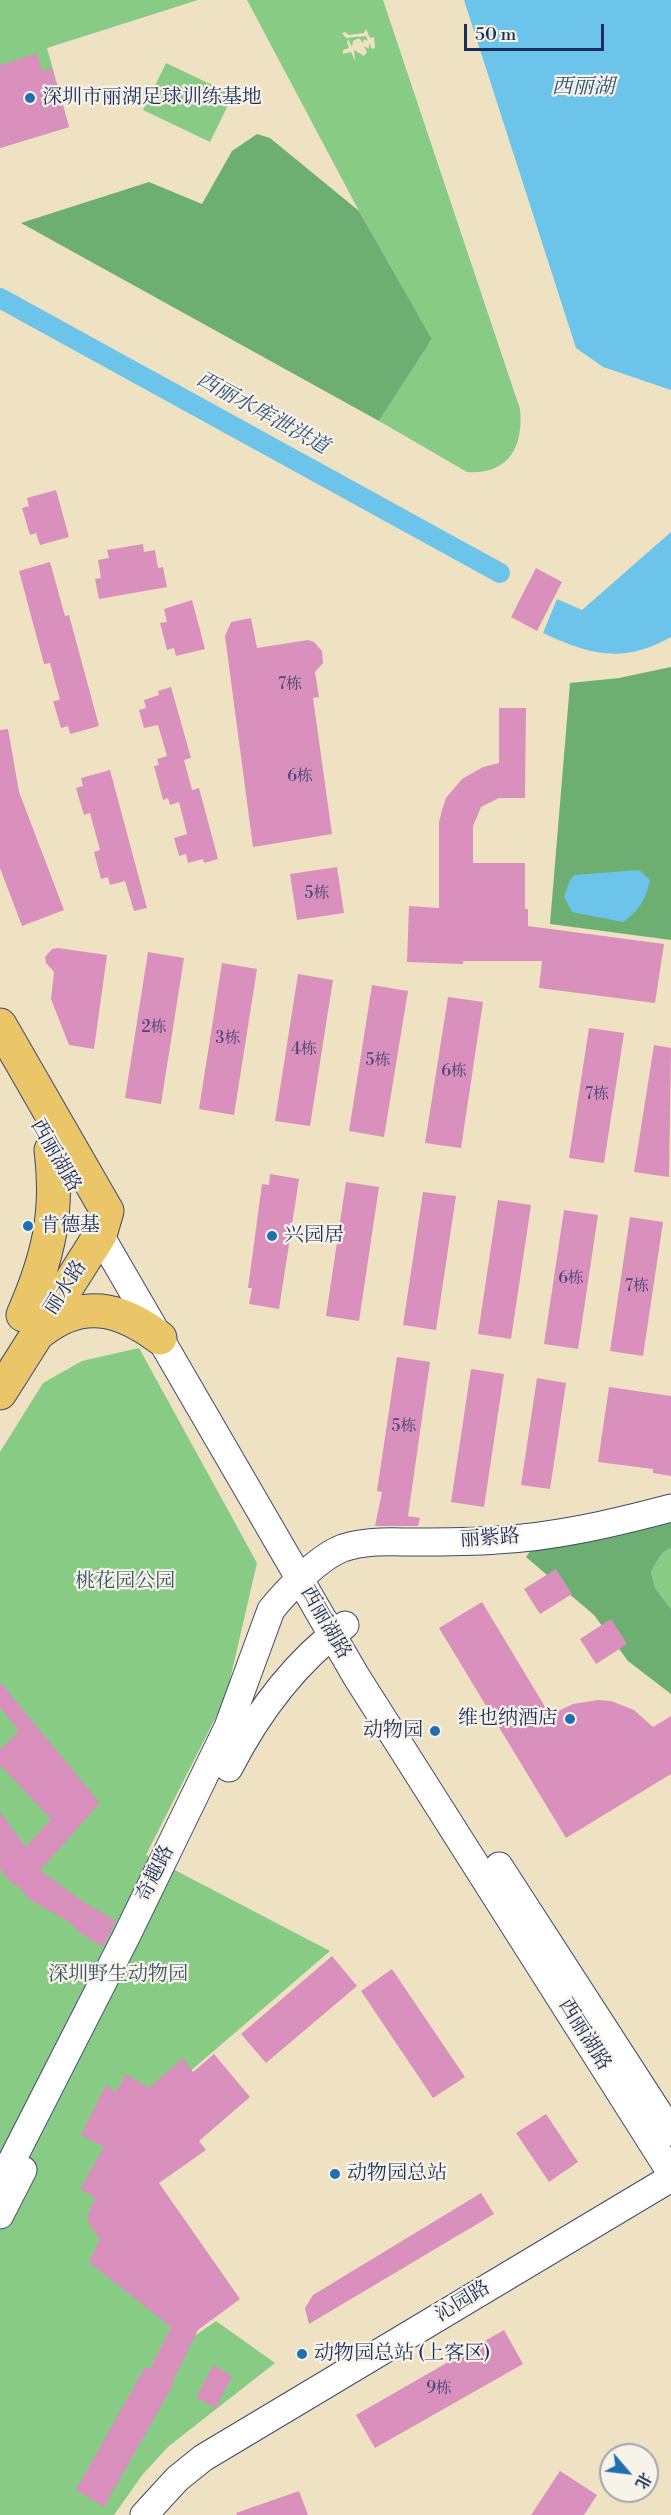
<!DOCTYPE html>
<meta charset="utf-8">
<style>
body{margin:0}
#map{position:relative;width:671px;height:2515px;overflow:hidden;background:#efe2c3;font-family:"Libre Bodoni","Noto Serif SC",serif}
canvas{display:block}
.north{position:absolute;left:599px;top:2443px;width:60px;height:60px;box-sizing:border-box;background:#f7f3e8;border:2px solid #9fa5b1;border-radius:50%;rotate:118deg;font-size:16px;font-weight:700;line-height:24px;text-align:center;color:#1b2f5e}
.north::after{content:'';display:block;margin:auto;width:21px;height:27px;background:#1f6fb2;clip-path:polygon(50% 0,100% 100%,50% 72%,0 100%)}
.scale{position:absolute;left:464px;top:24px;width:140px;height:27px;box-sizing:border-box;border:3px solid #1b2f5e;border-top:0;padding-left:8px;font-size:18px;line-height:21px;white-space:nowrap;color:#1b2f5e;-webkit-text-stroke:4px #f7f3e8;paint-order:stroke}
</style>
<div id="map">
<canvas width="671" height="2515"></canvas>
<div class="north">北</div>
<div class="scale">50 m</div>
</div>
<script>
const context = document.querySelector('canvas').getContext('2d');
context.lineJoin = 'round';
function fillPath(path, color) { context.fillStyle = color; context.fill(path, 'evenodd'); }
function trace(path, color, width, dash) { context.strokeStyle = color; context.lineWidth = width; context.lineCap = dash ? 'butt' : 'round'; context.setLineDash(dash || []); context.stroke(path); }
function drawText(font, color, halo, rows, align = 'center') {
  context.font = font + ' "Libre Bodoni","Noto Serif SC",serif'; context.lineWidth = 4.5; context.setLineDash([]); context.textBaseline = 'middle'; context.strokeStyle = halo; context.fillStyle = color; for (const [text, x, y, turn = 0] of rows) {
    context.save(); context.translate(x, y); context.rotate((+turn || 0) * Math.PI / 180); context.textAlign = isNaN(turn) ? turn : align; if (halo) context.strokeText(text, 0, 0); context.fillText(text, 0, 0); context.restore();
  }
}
fillPath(new Path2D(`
 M0,0H198L47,48L69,127L0,148Z
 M247,0H383L520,409C524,447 508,475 467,472L379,421L432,339L359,211ZM366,29L370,38L374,37L375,48L372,49L369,43V49L364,46L367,52L364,56L354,50L355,61L351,52L343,54V50L349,48L347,42L348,39L352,47L353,41L359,38L363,43L364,39L368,41L366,36L346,38L342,33L345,32L349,35L364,33Z
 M166,63L233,95L210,142L143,110Z
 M139,1348L257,1563L226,1697L146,1855L330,1951L166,2092L107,2216L193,2337L216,2321L275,2363L169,2446L143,2474L114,2515H0V1452L43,1383L82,1361Z
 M671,1548V1609L655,1588L651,1572C656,1563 661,1551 671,1548Z`), '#87cb85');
fillPath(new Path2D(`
 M257,134L270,138L359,211L432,339L379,421L21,223L149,182L202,204L232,151Z
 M671,667V940L550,924L570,683L619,678Z
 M671,1512V1548C661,1551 656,1563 651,1572L655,1588L671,1609V1694L628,1661L594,1615L526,1557L536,1543Z`), '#6daf72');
fillPath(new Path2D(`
 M464,0H671V390L603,367L576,348Z
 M671,532V637C623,664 590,655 543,633L557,599L582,610Z
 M639,870L650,880C646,900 639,910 623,922L572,912L564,897L570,880L575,875Z`), '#6dc4ea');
trace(new Path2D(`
 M0,298L500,573`), '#6dc4ea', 20);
fillPath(new Path2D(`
 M37,53L42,71L52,68L69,127L0,148V65Z
 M56,490L69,537L40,545L36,533L30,535L22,508L29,506L27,498Z
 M143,544L144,552L155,550L158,568L163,567L167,587L99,599L95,579L101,578L98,560L109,558L107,550Z
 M50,562L65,616L69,615L99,726L70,734L68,726L61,728L53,701L60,700L50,663L44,664L19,571Z
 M536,568L562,582L537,631L511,617Z
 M192,600L205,649L176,656L174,648L167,650L160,623L167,622L164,609Z
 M251,618L257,648L308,640L314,642L322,651L323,663L315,672L319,697L313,698L332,834L253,847L225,636L231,622Z
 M171,687L191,758L184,760L192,790L199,788L218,859L204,863L203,859L188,863L186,854L179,856L174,838L187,834L179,802L170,805L168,798L163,800L154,766L159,765L157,759L167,756L158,725L144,728L139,710L146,708L144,700L159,695L158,691Z
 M499,708H526L525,798H499L481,807L473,826V863H525V909H528V926L664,944L655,1003L539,988L542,961H463V964L407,962L409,906L439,908V822L442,810L446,798L462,779L483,767L499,763Z
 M8,729L19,792L64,910L22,926L0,868V730Z
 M110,770L147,908L134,911L125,881L110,885L108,877L101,879L94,852L100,850L90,813L84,815L76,788L83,786L81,778Z
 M337,867L344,913L297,920L290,874Z
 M58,948L107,955L94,1049L69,1045L51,999L54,972L46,963L45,957L52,949Z
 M148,952L184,958L161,1104L125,1098Z
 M222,963L257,969L234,1115L199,1109Z
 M298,974L333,980L310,1126L275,1121Z
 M372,985L408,991L384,1137L349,1131Z
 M448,997L483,1002L461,1148L425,1143Z
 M589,1028L624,1033L604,1163L569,1158Z
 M654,1045L671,1048L669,1177L634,1172Z
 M270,1174L299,1179L279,1309L249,1304L252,1288H248L262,1184L269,1185Z
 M346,1182L379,1187L359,1321L326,1316Z
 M423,1192L456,1196L436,1330L403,1325Z
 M498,1200L531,1205L511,1339L478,1334Z
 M564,1210L598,1215L578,1349L544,1344Z
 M630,1217L663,1222L643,1356L610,1351Z
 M397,1357L430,1362L408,1516L420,1518L418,1526H375L382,1492L377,1491Z
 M471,1369L504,1374L484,1507L451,1502Z
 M537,1378L566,1383L550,1489L521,1485Z
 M609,1387L671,1396V1476L653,1473V1469L598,1462Z
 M556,1569L572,1594L540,1614L524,1589Z
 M482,1602L550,1715L573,1704L598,1700L611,1701L634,1710L653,1727L671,1716V1774L566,1838L439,1628Z
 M611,1619L627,1644L596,1664L580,1639Z
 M0,1682L100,1803L40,1870L82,1901L116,1921L103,1947L80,1933L68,1921L30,1900L20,1888L8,1880L0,1868V1812L26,1847L51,1819L0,1765V1750L19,1731L0,1707Z
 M332,1956L357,1986L266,2063L241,2034Z
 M392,1969L465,2077L433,2098L361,1991Z
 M214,2054L250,2097L199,2141L206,2150L159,2183L240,2299L198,2330L172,2382L174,2383L104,2507L76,2490L145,2367L150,2369L171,2327L89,2262L100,2240L88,2222V2215L95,2197L80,2189L104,2147L81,2135L106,2085L116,2092L126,2074L149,2088L183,2058L193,2072Z
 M546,2114L578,2162L549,2182L516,2133Z
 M481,2193L494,2214L309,2324L305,2308L313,2295Z
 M504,2330L523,2364L375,2448L356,2415Z
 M213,2365L232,2376L216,2408L196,2398Z
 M560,2471L597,2495L584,2515H531Z
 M299,2491L308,2515H237L236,2513Z`), '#da90bd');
const minor = new Path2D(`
 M100,1235L356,1676L671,2173
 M229,1768C258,1711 294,1663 345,1625
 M499,1866L671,2132
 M0,2184L127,1935L228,1727L271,1610C287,1590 319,1557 343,1548C367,1540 390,1542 415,1542C442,1542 470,1542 497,1540C556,1537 614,1523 671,1508
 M0,2215L23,2170
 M144,2515L177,2479L203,2458L671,2178`);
const major = new Path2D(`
 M0,1025L107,1211
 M23,1315C48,1258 59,1213 51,1150
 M40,1332C82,1298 120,1308 160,1338
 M0,1393L100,1235L107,1211`);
trace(minor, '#3b4a6d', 29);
trace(major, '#3b4a6d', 35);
trace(minor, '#fff', 27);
trace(major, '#eac669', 33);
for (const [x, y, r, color] of [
 [30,98,6,"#1f6fb2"],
 [28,1226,6,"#1f6fb2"],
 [272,1236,6,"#1f6fb2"],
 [570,1719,6,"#1f6fb2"],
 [435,1731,6,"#1f6fb2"],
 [335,2174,6,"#1f6fb2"],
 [302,2354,6,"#1f6fb2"]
]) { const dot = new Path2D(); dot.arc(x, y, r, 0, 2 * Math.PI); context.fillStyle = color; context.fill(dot); trace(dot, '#f7f3e8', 2); }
drawText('16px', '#4b4776', null, [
 ["7栋",290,685],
 ["6栋",300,777],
 ["5栋",317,894],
 ["2栋",154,1028],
 ["3栋",228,1039],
 ["4栋",304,1050],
 ["5栋",378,1061],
 ["6栋",454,1072],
 ["7栋",597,1095],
 ["6栋",571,1279],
 ["7栋",637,1287],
 ["5栋",404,1427],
 ["9栋",439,2389]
]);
drawText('20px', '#1b2f5e', '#f7f3e8', [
 ["深圳市丽湖足球训练基地",42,98],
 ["肯德基",40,1226],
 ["兴园居",284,1236],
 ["维也纳酒店",558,1719,"right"],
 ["动物园",423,1731,"right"],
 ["动物园总站",347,2174],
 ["动物园总站 (上客区)",314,2354]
], 'left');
drawText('20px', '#1b2f5e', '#f7f3e8', [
 ["西丽湖路",55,1156,60],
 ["丽水路",66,1288,-57],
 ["丽紫路",490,1539,-4],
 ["西丽湖路",325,1623,60],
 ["奇趣路",156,1874,-64],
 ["西丽湖路",584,2035,58],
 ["沁园路",463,2302,-31]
]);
drawText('20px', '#365668', '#f7f3e8', [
 ["桃花园公园",125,1582],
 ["深圳野生动物园",118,1975]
]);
drawText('italic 21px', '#305481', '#f7f3e8', [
 ["西丽湖",583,88],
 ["西丽水库泄洪道",262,414,29]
]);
</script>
